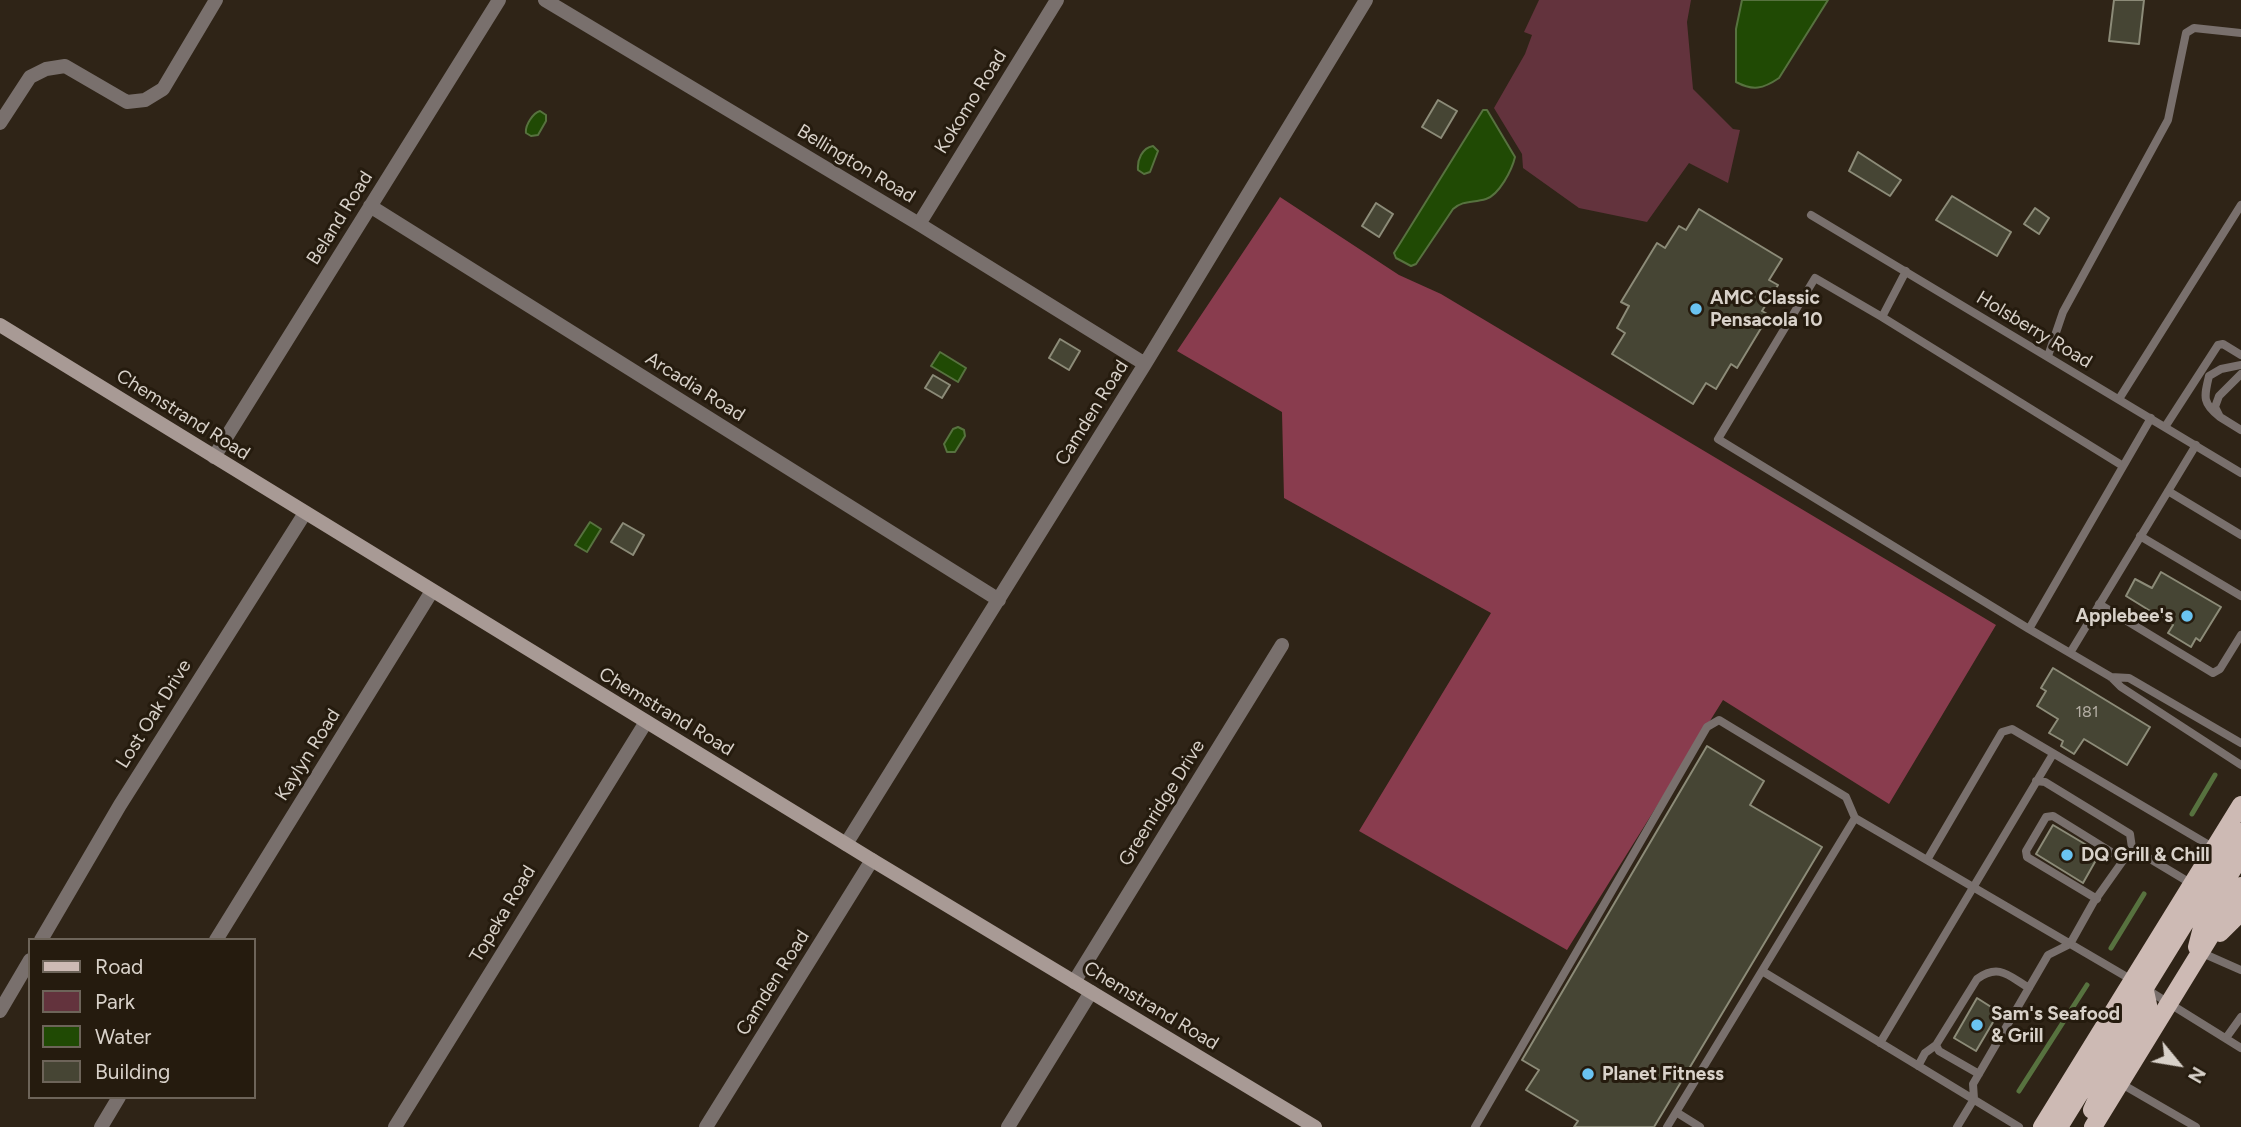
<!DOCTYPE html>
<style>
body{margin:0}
#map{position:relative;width:2241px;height:1127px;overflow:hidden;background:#2f2417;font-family:Figtree,sans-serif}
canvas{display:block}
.legend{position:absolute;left:28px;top:938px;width:228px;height:161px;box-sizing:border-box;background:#251b0e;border:2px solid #6d6459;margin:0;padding:9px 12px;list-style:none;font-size:21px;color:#d8d1c9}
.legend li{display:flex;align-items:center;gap:14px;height:35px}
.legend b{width:35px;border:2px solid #6d6459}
.north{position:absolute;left:2143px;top:1029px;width:70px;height:70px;-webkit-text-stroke:5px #251b0e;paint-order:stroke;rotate:120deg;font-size:19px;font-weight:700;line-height:28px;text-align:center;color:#d8d1c9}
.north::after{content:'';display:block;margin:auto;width:24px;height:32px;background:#d8d1c9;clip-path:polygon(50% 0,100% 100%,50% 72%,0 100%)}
</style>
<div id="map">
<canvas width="2241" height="1127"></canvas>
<ul class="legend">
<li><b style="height:9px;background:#cdbab4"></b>Road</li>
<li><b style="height:19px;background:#63333d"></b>Park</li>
<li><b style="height:19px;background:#204a04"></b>Water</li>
<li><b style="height:19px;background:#464534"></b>Building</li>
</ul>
<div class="north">N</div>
</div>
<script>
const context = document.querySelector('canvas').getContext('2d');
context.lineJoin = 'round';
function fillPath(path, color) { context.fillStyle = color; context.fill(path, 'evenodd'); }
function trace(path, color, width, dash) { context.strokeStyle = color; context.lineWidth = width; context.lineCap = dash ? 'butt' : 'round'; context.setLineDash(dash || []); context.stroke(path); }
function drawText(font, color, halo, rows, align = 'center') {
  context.font = font + ' Figtree,sans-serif'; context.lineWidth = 6; context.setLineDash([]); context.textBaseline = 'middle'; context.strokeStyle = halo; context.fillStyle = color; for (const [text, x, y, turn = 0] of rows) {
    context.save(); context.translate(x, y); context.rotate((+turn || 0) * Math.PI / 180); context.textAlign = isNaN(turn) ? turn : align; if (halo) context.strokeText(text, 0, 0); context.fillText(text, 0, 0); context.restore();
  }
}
fillPath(new Path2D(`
 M1539,0H1691L1687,22L1693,89L1733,129L1740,130L1728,183L1689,163L1647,222L1579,208L1523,168L1522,154L1494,108L1525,54L1532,35L1524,32Z`), '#63333d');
fillPath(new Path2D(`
 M1280,197L1399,275L1441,294L1996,625L1889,804L1723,700L1567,950L1359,831L1491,613L1284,498L1282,412L1177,351Z`), '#893c4e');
const water = new Path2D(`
 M1742,0H1828L1779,78C1763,89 1753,91 1736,82V29Z
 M1483,110H1487L1515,157C1512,170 1499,195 1486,199C1473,203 1463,200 1453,209L1416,264L1411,266L1396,258L1394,253Z
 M540,111L546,115V121L538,135L531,136L526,133C525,125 533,113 540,111Z
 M1153,146L1158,151L1150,172L1144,174L1138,170C1137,160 1142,148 1153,146Z
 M940,352L966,368L958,382L931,366Z
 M958,427L964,430L965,436L955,452H947L944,444L953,429Z
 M590,522L601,529L587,552L575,545Z`);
fillPath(water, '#204a04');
trace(water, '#57723f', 2);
trace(new Path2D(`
 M2192,814L2215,775
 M2111,948L2144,894
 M2019,1091L2087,985`), '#57723f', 5);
const building = new Path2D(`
 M2114,0H2144L2139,44L2109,41Z
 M1438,100L1457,111L1441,138L1422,127Z
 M1858,152L1901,180L1890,196L1849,171Z
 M1952,196L2011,232L1997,256L1936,220Z
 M1376,203L1393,214L1379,237L1362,226Z
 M2035,208L2049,218L2039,234L2024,224Z
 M1699,209L1782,259L1769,280L1778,285L1762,311L1769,315L1737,368L1731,364L1716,389L1706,383L1693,404L1612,354L1625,333L1617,328L1629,306L1621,302L1657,243L1665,248L1679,226L1686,230Z
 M1060,339L1080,351L1069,370L1049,358Z
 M933,375L950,385L942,398L925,388Z
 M623,523L644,535L633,555L611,542Z
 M2161,572L2221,607L2200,641L2196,638L2191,647L2168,633L2173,625L2126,596L2135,579L2152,588Z
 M2053,668L2150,727L2127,765L2084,739L2074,754L2061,746L2063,741L2049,733L2058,719L2037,706L2046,691L2041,688Z
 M1707,746L1764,781L1750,805L1822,847L1654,1127H1574L1578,1121L1526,1090L1539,1070L1522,1060Z
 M2053,825L2100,853L2083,883L2036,854Z
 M1977,998L1999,1012L1976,1051L1954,1038Z`);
fillPath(building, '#464534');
trace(building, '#8c8b78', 2);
trace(new Path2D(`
 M1811,215L2241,473
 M1906,271L1882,317L1815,278L1718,439L2029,629L2151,418
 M1882,317L2123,466
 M2048,356L2063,312L2168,120L2186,33L2194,28L2241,33
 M2241,374L2219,396L2215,407L2220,417L2241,430
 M2119,399L2241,205
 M2220,417C2202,403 2204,397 2209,376L2221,369L2241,365
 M2165,427L2218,345L2223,344L2241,355
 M2168,491L2241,535
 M2140,536L2241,596
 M2099,604L2213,673L2220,669L2241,635
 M2029,629L2111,677L2121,687L2241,765
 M2070,653L2196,445
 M2111,677L2129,678L2241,743
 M2036,781L2045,782L2130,834L2132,848
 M1927,860L2002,732L2012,729L2214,848
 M2097,899L2027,857L2026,851L2046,817L2053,816L2124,860
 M2200,952L2241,970
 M1762,971L2019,1127
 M2146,989L2241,1048
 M2226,1038L2241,1017
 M1880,1043L2053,754
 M1918,1066L1925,1053L1936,1045
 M1979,1074L1939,1051L1936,1045L1977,979C1999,963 2009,976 2029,988
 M2120,1083L2196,1127
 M1676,1112L1700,1127
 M1475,1127L1707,727L1719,720L1846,797L1855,818
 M1667,1127L1855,818L2132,980
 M1957,1127L1974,1099L1973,1084L2048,955L2070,944L2093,903L2132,848L2192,884`), '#79706d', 8);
trace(new Path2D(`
 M545,0L919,224L1145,364
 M0,123L30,77L46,69L65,66L127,102L145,100L163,89L216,0
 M370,206L999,600
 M919,224L1057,0
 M214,457L499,0
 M846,844L1145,364L1366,0
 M41,940L120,805L305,513
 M216,940L432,591
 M1074,982L1282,645
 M0,1011L30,960
 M101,1127L119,1097
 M395,1127L646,722
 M706,1127L872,860
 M1008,1127L1091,992`), '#79706d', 14);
trace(new Path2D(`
 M0,325L872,860L1315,1127`), '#a89a95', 14);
trace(new Path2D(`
 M2220,933L2241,912
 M2197,947L2206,912L2241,856
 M2092,1110L2111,1068L2148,1005L2145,991
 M2042,1127L2241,805
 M2059,1127L2241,832
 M2093,1127L2241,886`), '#cdbab4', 18);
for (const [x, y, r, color] of [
 [1696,309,7,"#6ac3f1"],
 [2187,616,7,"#6ac3f1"],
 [2067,855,7,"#6ac3f1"],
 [1977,1025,7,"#6ac3f1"],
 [1588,1074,7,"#6ac3f1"]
]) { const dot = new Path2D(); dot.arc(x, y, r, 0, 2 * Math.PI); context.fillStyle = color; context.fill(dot); trace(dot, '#251b0e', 2.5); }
drawText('16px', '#b4aea4', null, [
 ["181",2087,712]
]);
drawText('19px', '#d8d1c9', '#251b0e', [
 ["Kokomo Road",971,102,-58],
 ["Bellington Road",856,164,31],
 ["Beland Road",340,218,-58],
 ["Holsberry Road",2034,330,31],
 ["Arcadia Road",695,387,32],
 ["Camden Road",1092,413,-58],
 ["Chemstrand Road",183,415,32],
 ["Chemstrand Road",666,712,31],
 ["Lost Oak Drive",154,714,-58],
 ["Kaylyn Road",308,755,-58],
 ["Greenridge Drive",1162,803,-58],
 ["Topeka Road",503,914,-59],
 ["Camden Road",773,983,-58],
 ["Chemstrand Road",1151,1006,31]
]);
drawText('bold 19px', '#d8d1c9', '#251b0e', [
 ["AMC Classic",1710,298],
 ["Pensacola 10",1710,320],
 ["Applebee's",2173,616,"right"],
 ["DQ Grill & Chill",2081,855],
 ["Sam's Seafood",1991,1014],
 ["& Grill",1991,1036],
 ["Planet Fitness",1602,1074]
], 'left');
</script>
